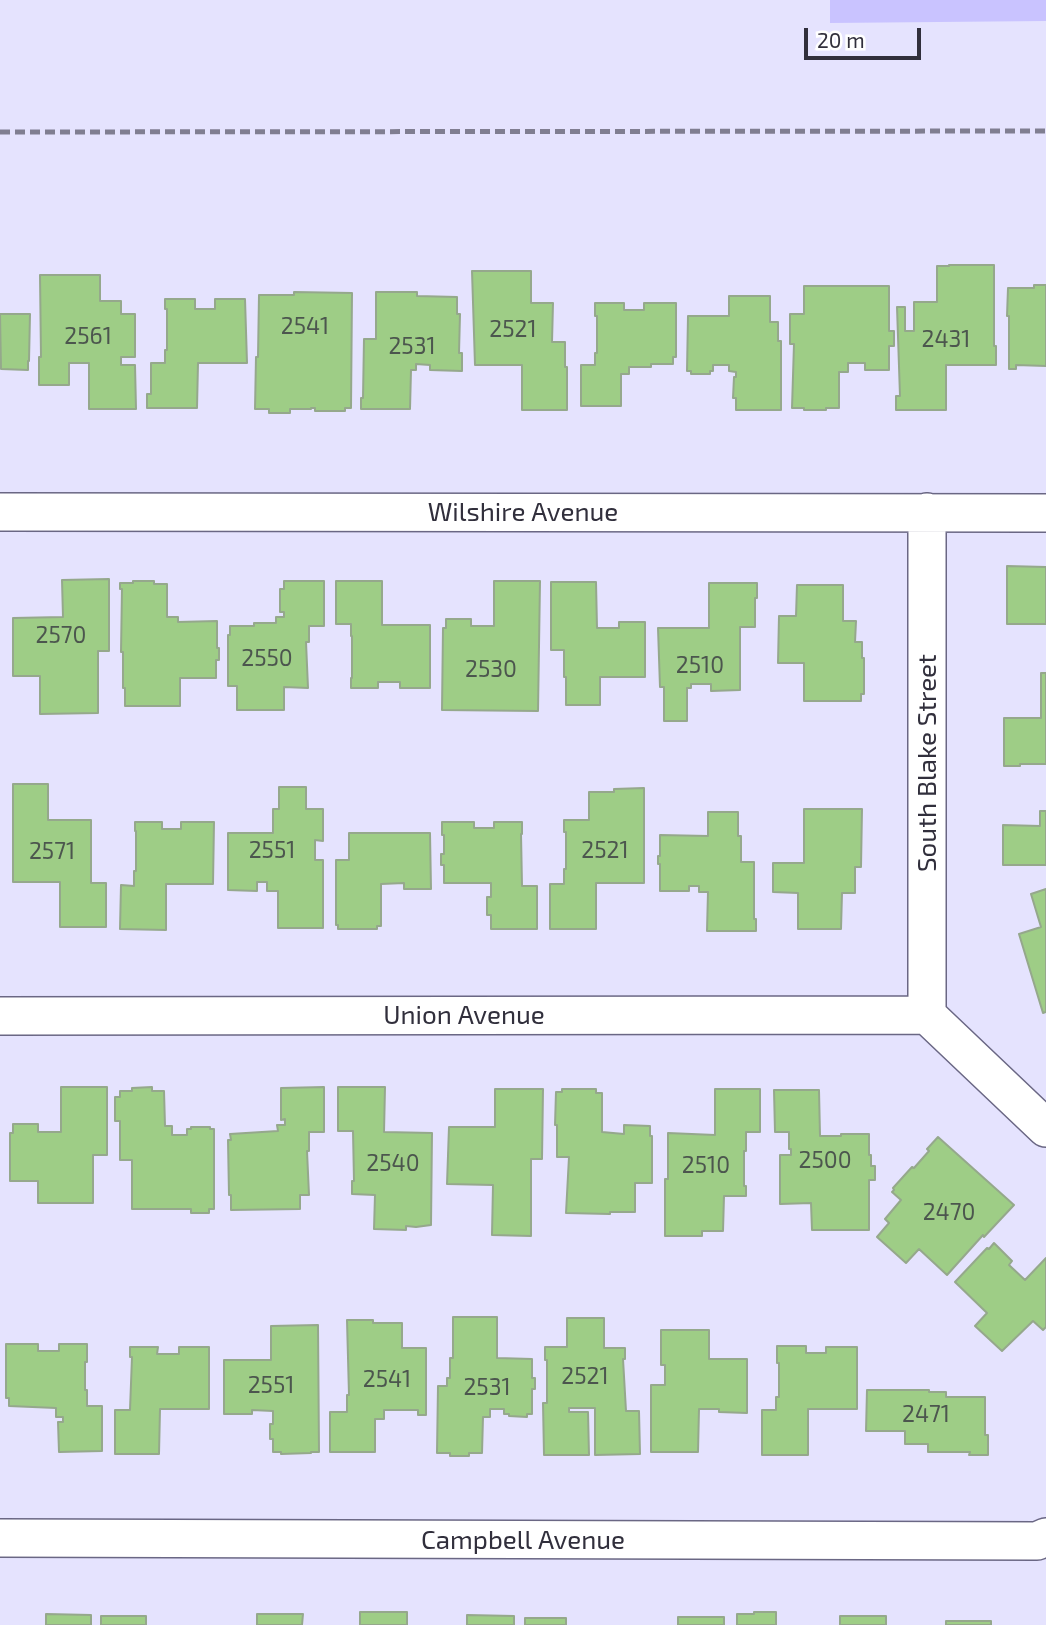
<!DOCTYPE html>
<style>
body{margin:0}
#map{position:relative;width:1046px;height:1625px;overflow:hidden;background:#e5e3fe;font-family:"Exo 2",sans-serif}
canvas{display:block}
.scale{position:absolute;left:804px;top:28px;width:117px;height:32px;box-sizing:border-box;border:4px solid #312f3c;border-top:0;padding-left:9px;font-size:21px;line-height:24px;white-space:nowrap;color:#312f3c;-webkit-text-stroke:5px #fff;paint-order:stroke}
</style>
<div id="map">
<canvas width="1046" height="1625"></canvas>
<div class="scale">20 m</div>
</div>
<script>
const context = document.querySelector('canvas').getContext('2d');
context.lineJoin = 'round';
function fillPath(path, color) { context.fillStyle = color; context.fill(path, 'evenodd'); }
function trace(path, color, width, dash) { context.strokeStyle = color; context.lineWidth = width; context.lineCap = dash ? 'butt' : 'round'; context.setLineDash(dash || []); context.stroke(path); }
function drawText(font, color, halo, rows, align = 'center') {
  context.font = font + ' "Exo 2",sans-serif'; context.lineWidth = 6; context.setLineDash([]); context.textBaseline = 'middle'; context.strokeStyle = halo; context.fillStyle = color; for (const [text, x, y, turn = 0] of rows) {
    context.save(); context.translate(x, y); context.rotate((+turn || 0) * Math.PI / 180); context.textAlign = isNaN(turn) ? turn : align; if (halo) context.strokeText(text, 0, 0); context.fillText(text, 0, 0); context.restore();
  }
}
fillPath(new Path2D(`
 M830,0H1046V21L830,23Z`), '#c9c3ff');
const building = new Path2D(`
 M949,265H994V346H996V365H946V410H896V396H900L897,307H905V331H914V302H937V266H949Z
 M472,271H531V303H553L552,342H565V367H567V410H522V365H475Z
 M40,275H100V301H121V314H135V357H121V365H135L136,409H89V363H69V385H39V357H41Z
 M1034,285H1046V366L1016,365V369H1009V316H1007L1008,288H1034Z
 M804,286H889V331H894V346H889V370H865V363H848V372H839V408H826V410H804V408H792L794,344H790V314H804Z
 M294,292L352,293L351,408H345V411H315V408H311V409H290V413H269V409H255L256,357H258L259,295H294Z
 M376,292H417V296L457,297V314H460L459,353H462V371L430,370V365L416,364V370H411L410,409H361V398H363L364,339H376Z
 M729,296H770V322H778V341H781V410H736V398H733L734,377H736V372L729,371V365H713V371H710V374H691V371H687L688,316H729Z
 M165,299H195V309H215V299H245L247,363H198L197,408H147V394H151V363H165V350H167V309H165Z
 M595,303H624V310H644V303H676V357H673V364H651V367H629V374H621V406H581V365H595V353H597V316H595Z
 M0,314H30L29,361H28V370L1,369Z
 M1007,566L1046,567V624H1007Z
 M109,579V651H98V713L40,714V676H13V618L63,617L62,580Z
 M133,581H154V584H167V617H178V622L217,621V648H219V660H216V678H180V706H125V688H123V652H121L122,589H120V583H133Z
 M284,581H324V626H309V642H306L308,688L284,687V710H237V686H228V635H230V626H254V623H276V617H284V612H280V589H284Z
 M336,581H382V625H430V688H400V682H378V688H351V678H352V636H351V624H336Z
 M494,581H540L538,711L442,710L443,628H446V619H471V626H494Z
 M551,582H596L597,628H619V622H645V677H600V705H566V677H564V650H551Z
 M709,583H757V598H755V627H740V690L711,691V684H691V688H687V721H664V687H660L658,628H709Z
 M797,585H843V621H856L855,642H862V658H864V694H861V701H804V663H778L779,616H796Z
 M1041,673H1046V764H1020V766H1004V718H1041Z
 M13,784H48V820H91V883H106V927H60V882H13Z
 M279,787H306V809H323V841L315,840V860H323V928H278V891H267V882H257V891L228,890V833H273V809H279Z
 M644,788V883H596V929H550V884H564V869H566V832H564V820H589V792H614V789Z
 M804,809H862L861,867H855V893H842L841,929H798V893L773,892V863H804Z
 M1040,811H1046V865H1003V825L1040,826Z
 M708,812H738V836H741V862H754V919H756V931H707L708,892H699V886H689V891H660V864H658V856H660V835L708,836Z
 M135,822H162V829H181V822H214L213,884H166V930L120,929L121,885L134,886V871H136V831H135Z
 M442,822H474V828H494V822H522V834H521L522,886H537V929H491V915H487V897H491V883H444V865H441V854H444V835H442Z
 M349,833H430L431,889H404V883L381,884V926H377V929H338V925H336V860H349Z
 M1046,889V1012L1043,1013L1019,934L1041,927L1031,894Z
 M61,1087H107V1155H93V1203H38V1181H10V1133H13V1124H38V1132H61Z
 M152,1087V1091H164L165,1126H172V1135H187V1129H191V1127H210V1129H214V1209H209V1213H191V1209H132V1160H120V1121H115V1097H120V1091H132V1088Z
 M324,1087V1132H309V1151H307L309,1195H300V1209L231,1210V1195H229L228,1140H231L230,1134L278,1131L277,1125H285V1119L281,1120V1088Z
 M338,1087H385L384,1132L432,1133L431,1225L416,1227L406,1226V1230L374,1229L375,1195L352,1194V1181H354L353,1131H338Z
 M495,1089H543L542,1159H531V1236L492,1235L493,1185L447,1184L449,1127H495Z
 M562,1089H596V1093H602V1132L624,1134V1125L650,1126V1136H652V1183H635V1212H610V1214L566,1213L569,1157H557V1125H555L556,1092H562Z
 M715,1089H760V1132H746V1151H744V1186H746V1196H724L723,1231H702V1236H665V1179H668V1133L715,1135Z
 M774,1090H819L820,1136H841V1134H869V1155H871V1166H875V1180H869V1230H812L811,1203L780,1204V1155H791V1149H789V1132H775Z
 M938,1137L1014,1205L984,1237L983,1235L947,1275L919,1249L906,1263L877,1237L889,1223L885,1219L901,1200L892,1192L894,1190L893,1188L912,1167L914,1168L929,1151L927,1149Z
 M994,1243L1012,1261L1009,1265L1025,1280L1046,1258V1327L1043,1330L1033,1321L1002,1351L975,1326L987,1313L955,1282L987,1248L989,1249Z
 M453,1317H497V1358L532,1359V1378H535V1389H532V1414H527V1417L509,1416V1414H504V1409H490V1417H483L482,1453H469V1456H450V1453H437L438,1386H447V1378H450V1358H453Z
 M567,1318H604V1348H625V1359H623L626,1411H639L640,1454L595,1455V1408H569V1412H588L589,1455H544L543,1403H547V1360H545V1347H567Z
 M347,1320H373V1323H402V1348H426V1415H418V1410H384V1419H375V1452H330V1412H347V1395H349Z
 M318,1325L319,1452H311V1453L281,1454V1452H273V1439H270V1424H273V1411L252,1410V1414H224V1360H271V1326Z
 M661,1330H709V1359H747V1413L719,1412V1409H699L698,1452H651V1385H665V1365H661Z
 M6,1344H38V1351H59V1344H87V1362H85V1390H87V1406H102V1451L59,1452L58,1422H63V1417H56V1408L9,1406V1398H6Z
 M777,1346H806V1353H826V1347H857V1409H808V1455H762V1410H776V1397H779V1363H777Z
 M130,1347H158L157,1354H179V1347H209V1409H160L159,1454H115V1410H130L132,1357H130Z
 M867,1390H929V1392H946V1397H985V1435H988V1455H969L970,1452H928V1444H905V1431H866Z
 M360,1612H407V1625H360Z
 M754,1612H776V1625H737V1614H754Z
 M46,1614L91,1615V1625H46Z
 M257,1614H303L302,1625H257Z
 M467,1615L514,1616V1625H467Z
 M101,1616H146V1625H101Z
 M840,1616H886V1625H840Z
 M678,1617H724V1625H678Z
 M525,1618H566V1625H525Z
 M946,1621H991V1625H946Z`);
fillPath(building, '#9ecd86');
trace(building, '#95a88c', 2);
const minor = new Path2D(`
 M0,512L1046,513
 M927,512V1015
 M927,1015L1046,1128
 M0,1016L927,1015
 M0,1538L1037,1541L1046,1537`);
trace(minor, '#6a6784', 40);
trace(minor, '#fff', 37);
trace(new Path2D(`
 M0,132L1046,131`), '#807e91', 5, [10, 5]);
drawText('23px', '#4c564e', null, [
 ["2541",305,326],
 ["2521",513,329],
 ["2561",88,336],
 ["2431",946,339],
 ["2531",412,346],
 ["2570",61,635],
 ["2550",267,658],
 ["2510",700,665],
 ["2530",491,669],
 ["2551",272,850],
 ["2521",605,850],
 ["2571",52,851],
 ["2500",825,1160],
 ["2540",393,1163],
 ["2510",706,1165],
 ["2470",949,1212],
 ["2521",585,1376],
 ["2541",387,1379],
 ["2551",271,1385],
 ["2531",487,1387],
 ["2471",926,1414]
]);
drawText('26px', '#312f3c', '#fff', [
 ["Wilshire Avenue",523,512],
 ["South Blake Street",927,763,-90],
 ["Union Avenue",464,1015],
 ["Campbell Avenue",523,1540]
]);
</script>
